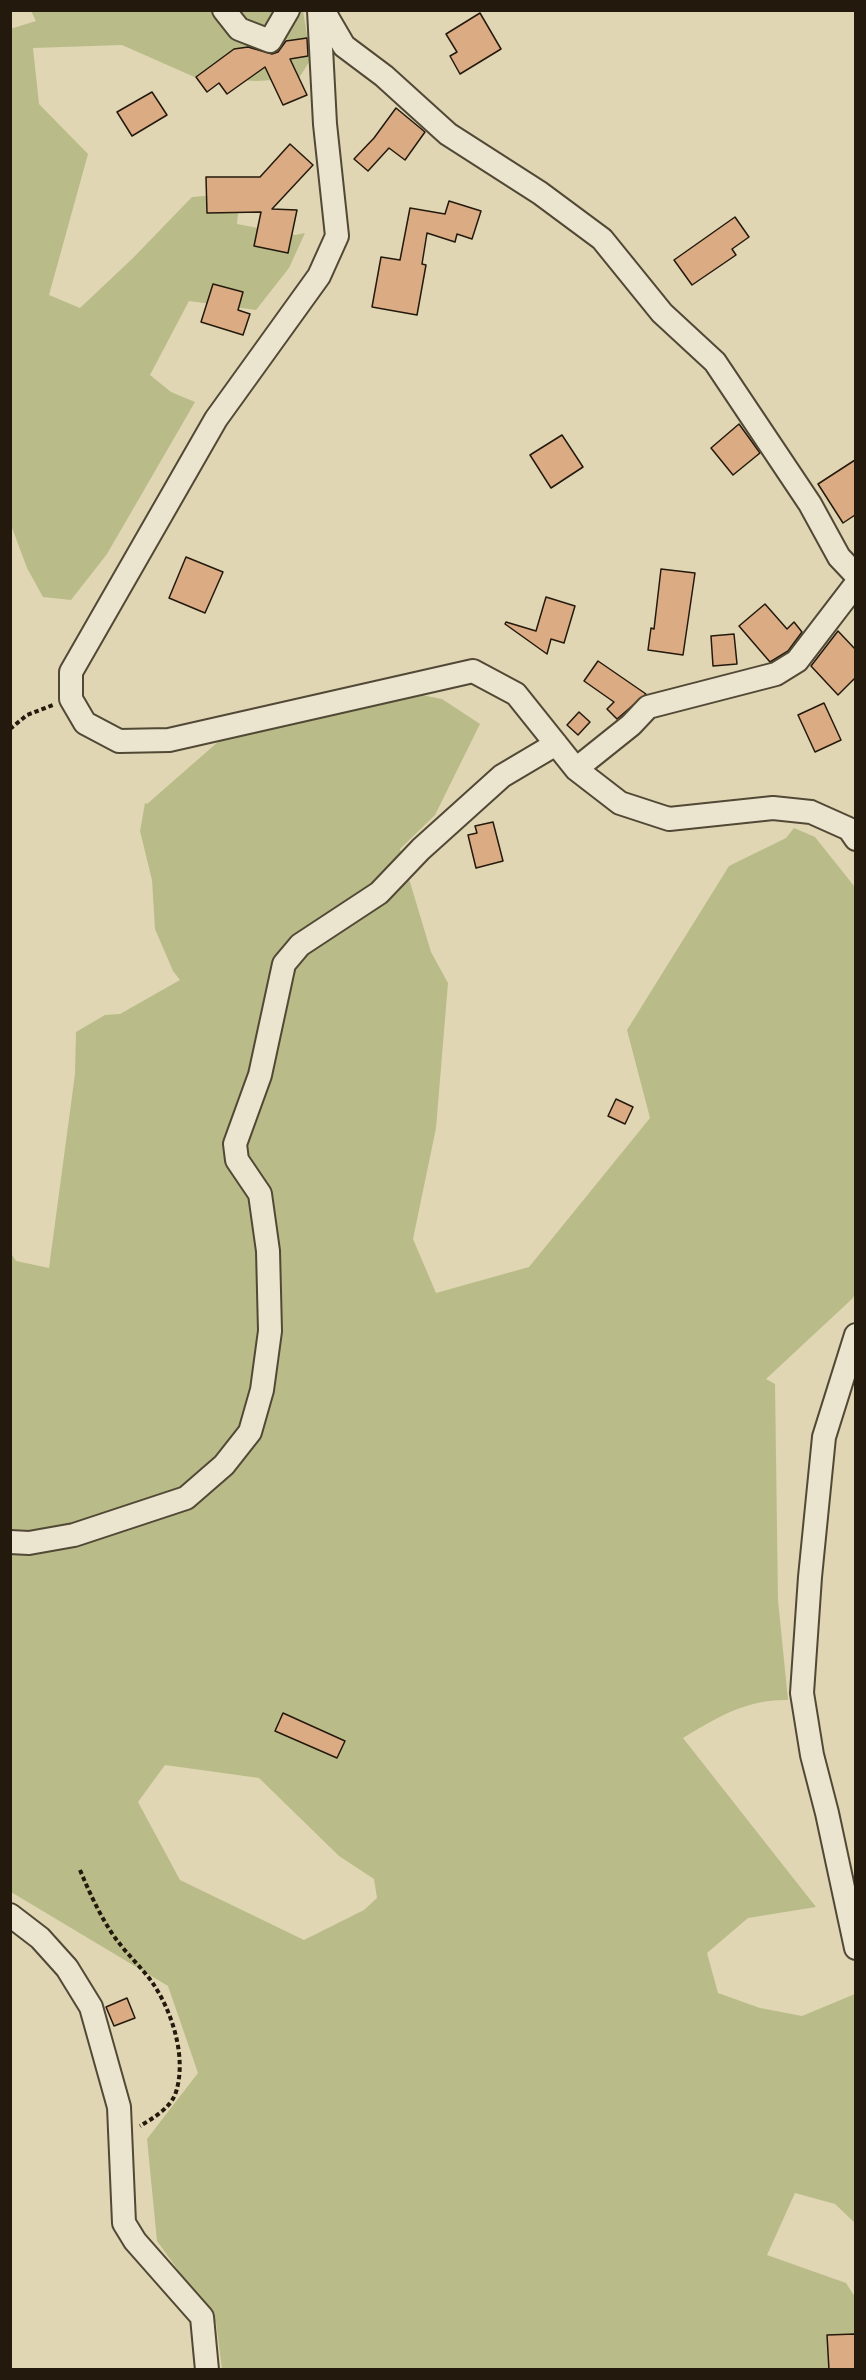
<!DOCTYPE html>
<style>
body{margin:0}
#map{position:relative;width:866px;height:2380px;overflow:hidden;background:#e0d6b3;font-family:"IM FELL Double Pica",serif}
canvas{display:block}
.frame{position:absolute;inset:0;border:12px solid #23190d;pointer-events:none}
</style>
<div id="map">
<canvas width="866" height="2380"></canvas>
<div class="frame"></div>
</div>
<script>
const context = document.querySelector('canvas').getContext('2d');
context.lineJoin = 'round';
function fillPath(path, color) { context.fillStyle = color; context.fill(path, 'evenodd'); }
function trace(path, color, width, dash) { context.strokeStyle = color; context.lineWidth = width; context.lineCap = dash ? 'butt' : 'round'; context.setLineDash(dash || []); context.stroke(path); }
fillPath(new Path2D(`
 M31,11H303L311,59L299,78L258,81L199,79L122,45L33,48L39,104L88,154L49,295L80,308L133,258L192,197L240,193L237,224L295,235L305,233L289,268L256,310L189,301L150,375L171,392L195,402L107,554L71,600L43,597L27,568L11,525L10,29L36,21Z
 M411,693L442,699L480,724L435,815L400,849L431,952L448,983L436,1128L413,1239L436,1293L529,1267L650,1118L627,1030L729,866L786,838L794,828L815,837L854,886L856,893L855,1292L853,1298L766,1379L775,1384L778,1600L788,1700C748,1699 717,1717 683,1738L816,1907L748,1918L707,1953L718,1993L760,2008L802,2016L855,1994V2223L835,2204L795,2193L767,2255L846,2283L855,2297V2369H222L216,2323L157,2241L147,2139L198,2073L168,1986L11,1892L10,1252L16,1261L49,1268L75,1074L76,1032L105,1015L120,1014L180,980L173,971L155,929L152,880L140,831L145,803L147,804L227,734ZM165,1765L259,1778L339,1856L374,1879L377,1898L364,1910L304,1940L180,1880L138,1802Z`), '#b9bc88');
const building = new Path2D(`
 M480,13L501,49L460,74L450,56L457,52L446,34Z
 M307,38L308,56L290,59L307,95L283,105L265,67L227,94L219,83L207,92L196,77L234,49L248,47L272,54L278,52L286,41Z
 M152,92L167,115L132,136L117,112Z
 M396,108L425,132L405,160L389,148L368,171L354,159L374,138Z
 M290,144L313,165L272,209L297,210L288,253L254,246L261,212L207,213L206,177H260Z
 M449,201L481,211L472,239L457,234L455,242L427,233L422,264L426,265L417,315L372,307L381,257L400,260L410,208L445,214Z
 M735,217L749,237L732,249L736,255L692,285L674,260Z
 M213,284L243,292L238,310L250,314L243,335L201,322Z
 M739,424L760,453L733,475L711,448Z
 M562,435L583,467L551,488L530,455Z
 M855,460V515L843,523L818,484Z
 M186,557L223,572L205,613L169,598Z
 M661,569L695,573L683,655L648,650L651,628L654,629Z
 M546,597L575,606L564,643L551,639L547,654L505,624L506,622L536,631Z
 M765,604L787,629L794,622L802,632L788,651L770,662L739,626Z
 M838,631L855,649V678L838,695L811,666Z
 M734,634L737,664L713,666L711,636Z
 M598,661L646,694L617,719L607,709L614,702L584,681Z
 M824,703L841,740L815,752L798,715Z
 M579,712L590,722L578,735L567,725Z
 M493,822L503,861L476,868L468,835L477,833L475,826Z
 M616,1099L633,1107L625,1124L608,1116Z
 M283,1713L345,1741L337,1758L275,1731Z
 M127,1998L135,2018L114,2026L106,2007Z
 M855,2334V2370H829L827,2335Z`);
fillPath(building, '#dbac84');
trace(building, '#23190d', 1.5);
const minor = new Path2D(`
 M224,10L239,29L270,41L288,10
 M319,10L325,124L337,236L319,276L216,419L71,672V699L85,723L119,741L169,740L473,671L516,694L576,769L620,803L669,819L773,808L811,812L849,829L856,839
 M323,10L344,46L384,76L448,134L540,193L602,239L662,313L715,362L810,504L839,557L856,575
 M576,769L631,725L648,707L776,674L797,661L856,584
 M856,1335L824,1437L810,1577L802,1693L812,1755L827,1813L856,1948
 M10,1542L29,1543L74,1535L186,1498L224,1465L250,1432L262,1390L270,1331L268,1251L260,1194L237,1160L235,1144L260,1075L284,964L300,945L379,893L421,849L502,776L556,744
 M10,1915L40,1938L67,1968L91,2007L119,2107L124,2223L135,2241L202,2317L207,2370`);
trace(minor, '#524836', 26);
trace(new Path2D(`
 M10,729L27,715L53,705
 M80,1870C90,1894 101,1918 116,1939C127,1954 141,1967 152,1982C172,2011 187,2057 176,2092C171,2108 153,2118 140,2126`), '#23190d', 4, [4.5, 3]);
trace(minor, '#ebe4ce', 22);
</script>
